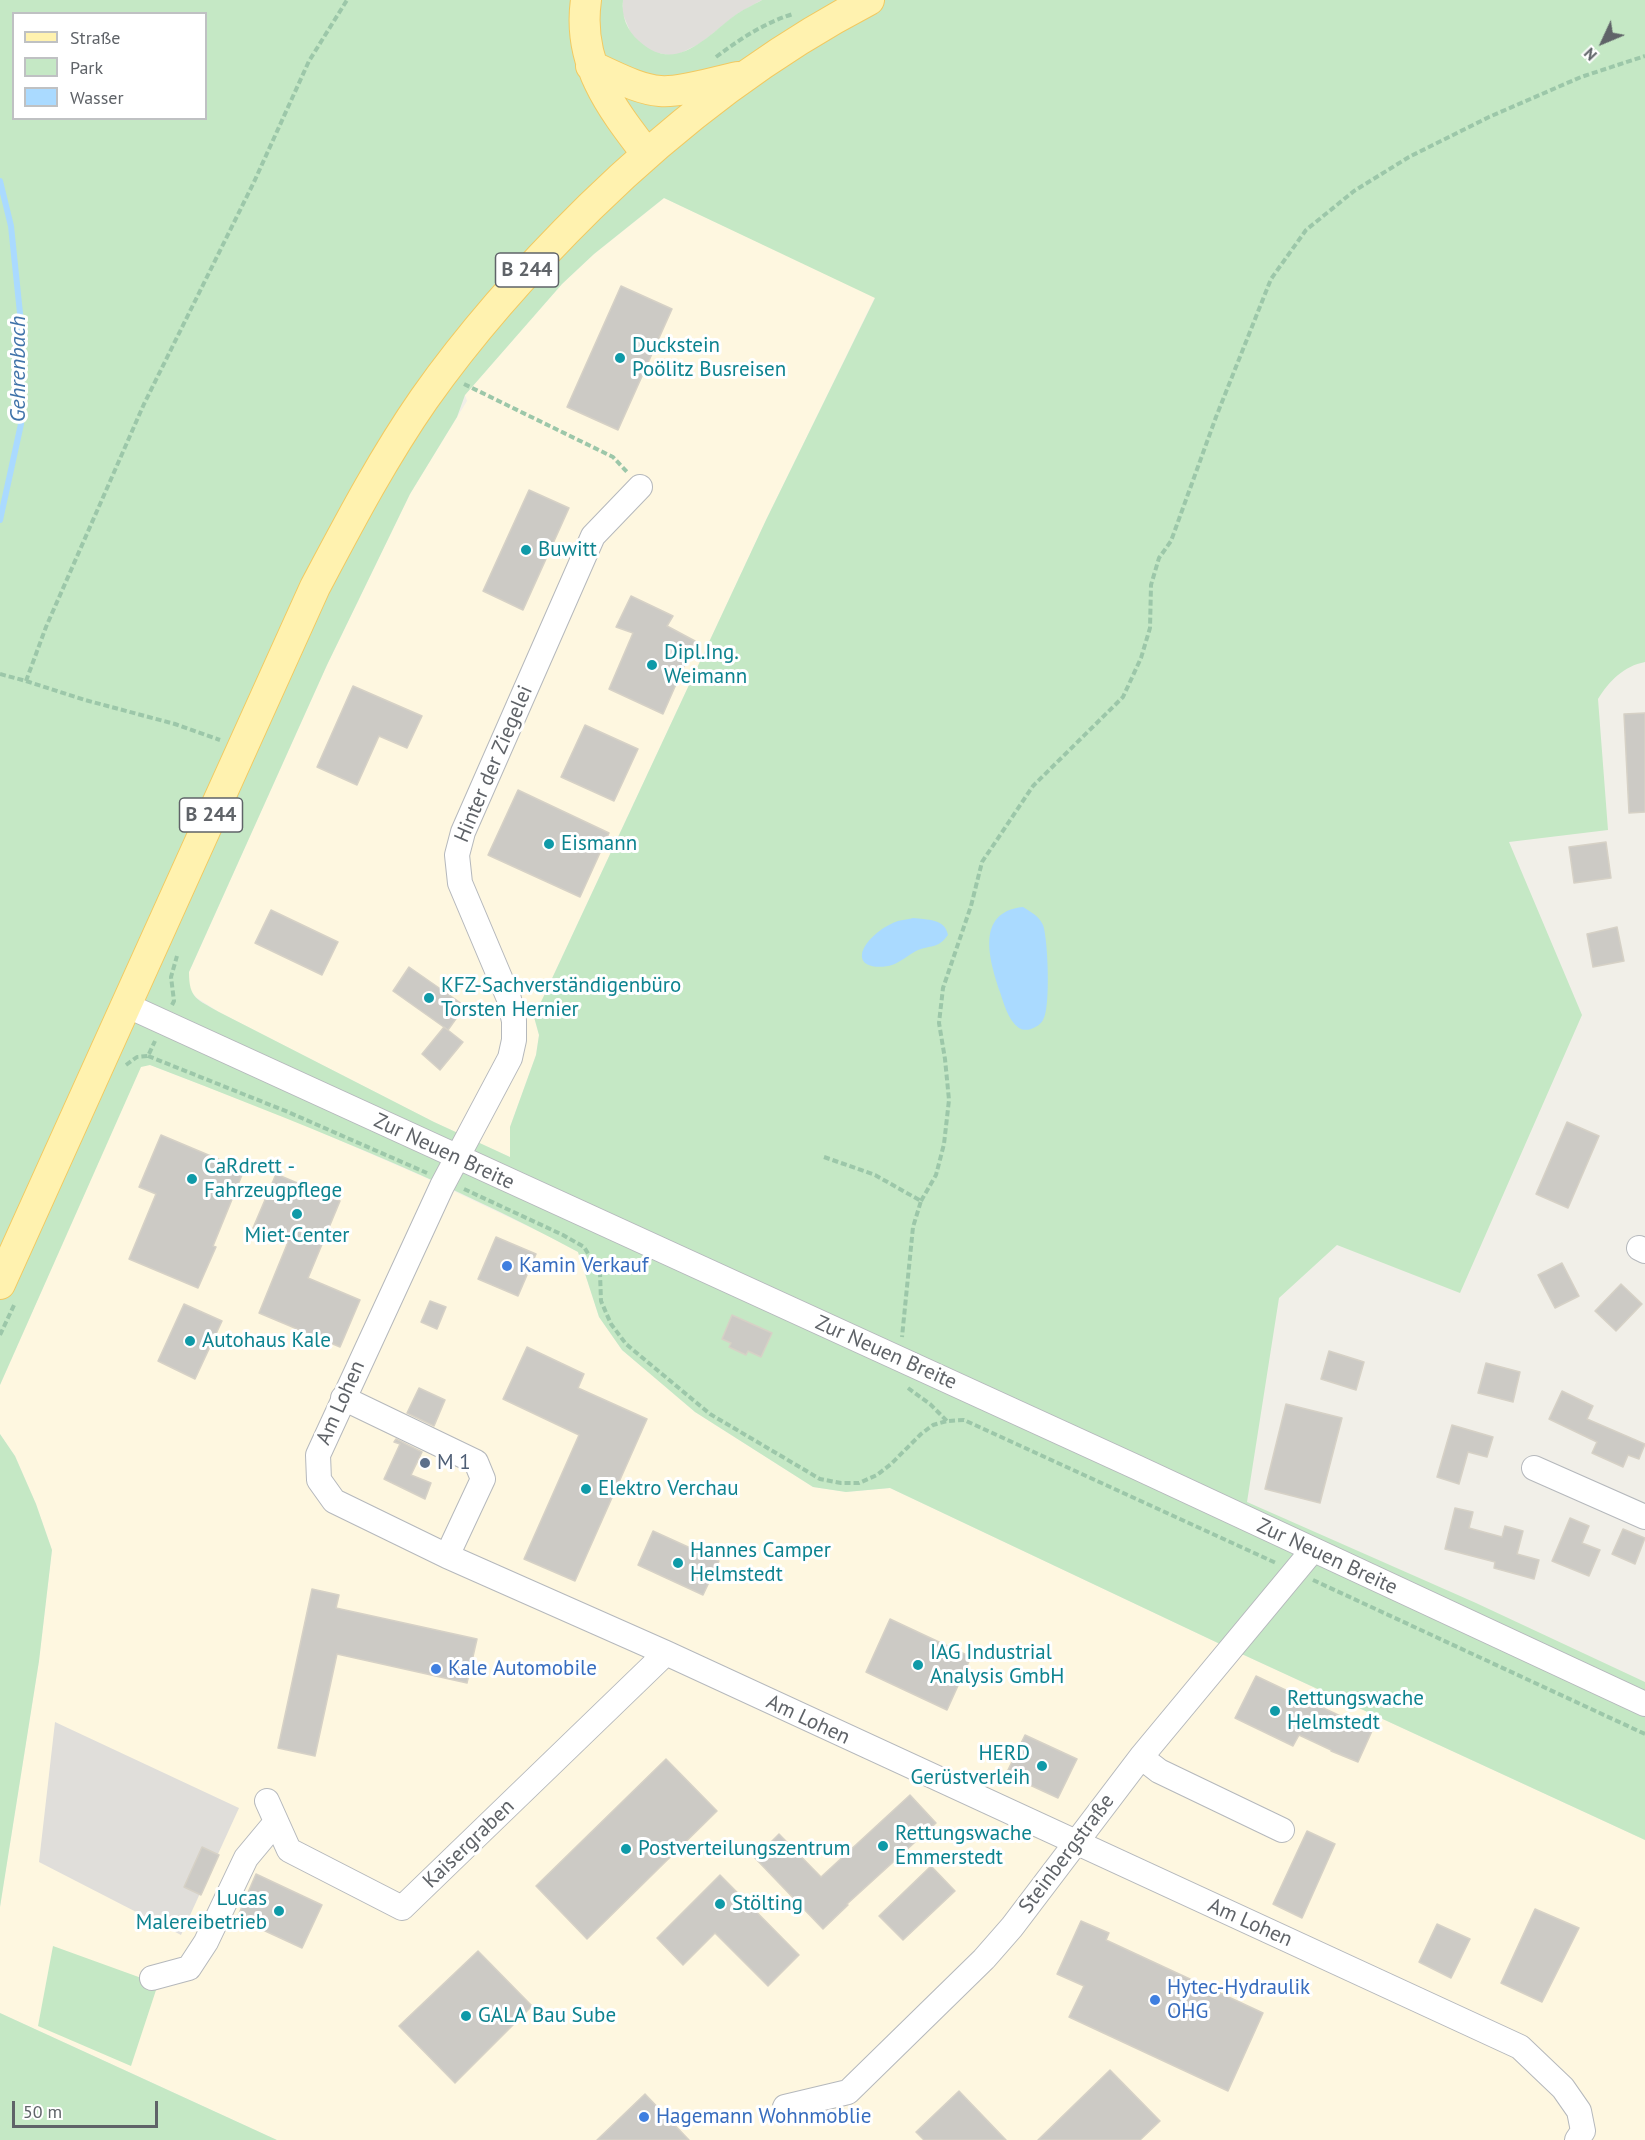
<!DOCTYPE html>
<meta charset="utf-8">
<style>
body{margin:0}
#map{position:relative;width:1645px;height:2140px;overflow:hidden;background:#f1efe8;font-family:"PT Sans",sans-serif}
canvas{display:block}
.legend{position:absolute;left:12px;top:12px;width:195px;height:108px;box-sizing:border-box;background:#fff;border:2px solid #bfc1c3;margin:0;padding:8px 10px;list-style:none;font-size:18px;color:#5f6368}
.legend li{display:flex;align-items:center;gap:12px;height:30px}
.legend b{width:30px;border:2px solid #bfc1c3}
.north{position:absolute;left:1573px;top:12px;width:60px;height:60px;-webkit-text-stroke:4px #fff;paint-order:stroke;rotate:226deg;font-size:16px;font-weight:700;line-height:24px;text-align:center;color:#5f6368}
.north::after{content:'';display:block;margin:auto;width:21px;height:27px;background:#5f6368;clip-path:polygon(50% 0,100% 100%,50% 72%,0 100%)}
.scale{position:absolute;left:12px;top:2101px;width:146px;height:27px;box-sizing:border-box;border:3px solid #5f6368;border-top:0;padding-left:8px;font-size:18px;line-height:21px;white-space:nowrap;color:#5f6368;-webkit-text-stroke:4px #fff;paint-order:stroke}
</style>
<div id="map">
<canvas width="1645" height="2140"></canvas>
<ul class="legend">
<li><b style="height:8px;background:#fff2af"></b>Straße</li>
<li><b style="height:16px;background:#c5e8c5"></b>Park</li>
<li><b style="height:16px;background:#aadaff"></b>Wasser</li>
</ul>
<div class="north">N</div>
<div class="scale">50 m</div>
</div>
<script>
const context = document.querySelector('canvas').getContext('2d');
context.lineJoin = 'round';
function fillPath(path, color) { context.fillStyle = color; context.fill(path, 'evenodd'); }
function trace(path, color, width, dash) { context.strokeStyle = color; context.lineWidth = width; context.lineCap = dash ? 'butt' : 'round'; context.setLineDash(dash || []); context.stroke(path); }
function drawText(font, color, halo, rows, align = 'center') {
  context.font = font + ' "PT Sans",sans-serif'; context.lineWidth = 6; context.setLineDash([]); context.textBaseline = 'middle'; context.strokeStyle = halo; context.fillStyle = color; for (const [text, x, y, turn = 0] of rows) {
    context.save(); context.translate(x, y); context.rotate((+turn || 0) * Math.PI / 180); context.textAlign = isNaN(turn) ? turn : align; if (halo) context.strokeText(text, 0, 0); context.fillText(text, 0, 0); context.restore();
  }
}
fillPath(new Path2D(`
 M664,198L875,297L766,520L534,1017L539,1035L536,1055L510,1127V1157L434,1122L219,1012L197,998L189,989V972L327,665L410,494L467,401L465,395L562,284L594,254Z
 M150,1065L288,1118L424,1177L542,1233L578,1252L599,1317L622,1350L695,1412L813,1487L846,1492L890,1488L1220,1644L1645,1840V2140H277L0,2013V1907L39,1661L52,1550L36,1504L15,1456L0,1434V1385L141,1066Z`), '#fef7e0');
fillPath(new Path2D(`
 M623,0H762L737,14L701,43L675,56L651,52L632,36L622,12Z
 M55,1722L239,1808L181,1935L39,1862Z`), '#e0deda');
fillPath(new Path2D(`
 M0,0H623C621,15 627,31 639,41C675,74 704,39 734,16C742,10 753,5 762,0H1645V662C1624,666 1609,681 1598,699L1608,830L1509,842L1582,1015L1460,1293L1337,1245L1279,1298L1247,1502L1476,1603L1645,1682V1840L1220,1644L890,1488L846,1492L813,1487L695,1412L622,1350L599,1317L578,1252C441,1178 295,1121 150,1065L141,1067L0,1385ZM14,14H206V118H14ZM664,198L875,298L766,520L534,1017L539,1035L536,1055L510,1127V1157L434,1122L219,1012C197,999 189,999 189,972L327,665L410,494L457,417L465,395L562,284L594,254Z
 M0,1434L15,1456L36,1504L52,1550L39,1661L0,1907Z
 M53,1946L158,1984L131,2066L38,2026Z
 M0,2013L277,2140H0Z`), '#c5e8c5');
fillPath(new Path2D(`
 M1023,907C1032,913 1038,915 1043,925C1048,938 1051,1009 1043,1020C1039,1027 1027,1033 1019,1028C1008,1020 1004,1004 1000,992C990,962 974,912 1023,907Z
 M913,918C927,920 945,918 948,935C937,950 931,944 916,951C908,955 901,962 892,965C883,968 860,969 862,954C864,942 880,929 891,924C897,920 906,920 913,918Z`), '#aadaff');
trace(new Path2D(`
 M0,181L11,226L21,323V424L0,520`), '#aadaff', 6);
const building = new Path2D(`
 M621,286L672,309L618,430L567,407Z
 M529,490L569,508L523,610L483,591Z
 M631,596L673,616L667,626L695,641L663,714L609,689L633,633L616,627Z
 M353,686L422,716L407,748L379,736L357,785L317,767Z
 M1645,713V812L1629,813L1624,714Z
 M585,725L638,749L614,801L561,777Z
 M518,790L609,833L580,897L488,855Z
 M1606,842L1611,878L1574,883L1569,847Z
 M271,910L338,942L322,975L255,943Z
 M1617,927L1624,961L1593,967L1587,934Z
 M409,967L465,1006L448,1030L393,991Z
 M444,1027L463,1042L440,1070L422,1054Z
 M1567,1122L1599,1136L1568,1208L1536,1194Z
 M161,1135L244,1170L213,1246L216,1247L198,1288L129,1259L156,1194L139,1187Z
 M276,1174L340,1201L308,1278L360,1300L340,1347L259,1313L288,1242L253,1228Z
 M496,1237L536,1254L518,1296L478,1279Z
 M1562,1263L1579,1296L1555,1308L1538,1275Z
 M1621,1284L1642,1304L1616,1331L1595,1311Z
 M430,1301L446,1307L437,1329L421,1322Z
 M184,1304L222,1321L195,1379L158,1361Z
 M732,1315L772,1333L761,1357L748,1351L746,1355L729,1347L731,1343L722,1339Z
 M527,1347L584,1374L578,1388L647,1419L575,1581L524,1559L579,1435L503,1399Z
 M1329,1351L1364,1362L1356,1390L1321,1379Z
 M1486,1363L1520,1372L1513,1402L1478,1393Z
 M419,1388L445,1400L434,1426L407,1413Z
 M1562,1391L1593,1406L1587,1419L1645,1444L1639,1459L1628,1455L1623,1467L1592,1453L1597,1442L1549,1419Z
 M1286,1404L1342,1418L1320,1503L1265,1489Z
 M1452,1425L1493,1437L1487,1457L1468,1452L1459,1484L1437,1477Z
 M396,1439L422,1452L411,1475L431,1483L425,1499L384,1479L400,1444L394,1442Z
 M1455,1508L1473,1512L1469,1528L1502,1537L1505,1526L1523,1531L1517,1554L1539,1560L1534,1579L1494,1568L1495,1562L1445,1549Z
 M1570,1518L1589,1526L1582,1543L1600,1550L1589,1576L1552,1561Z
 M1623,1529L1645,1538L1635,1564L1612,1554Z
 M653,1531L719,1561L703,1595L638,1565Z
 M312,1589L339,1595L336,1608L477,1639L467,1683L337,1654L315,1756L278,1748Z
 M890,1619L971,1657L947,1710L866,1672Z
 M1256,1676L1372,1731L1358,1762L1331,1751V1750L1299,1735L1293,1746L1235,1718Z
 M1025,1735L1077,1759L1058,1798L1006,1774Z
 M666,1759L717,1811L587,1939L536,1886Z
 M910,1795L936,1823L847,1904L848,1905L823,1929L755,1858L779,1834L821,1877Z
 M1307,1831L1335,1844L1302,1918L1273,1904Z
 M202,1847L219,1855L201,1895L184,1887Z
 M931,1866L955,1891L903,1940L879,1916Z
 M256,1874L322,1905L302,1948L237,1918Z
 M720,1875L799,1955L768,1986L715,1933L683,1965L657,1938Z
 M1535,1909L1579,1928L1542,2002L1501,1983Z
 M1081,1921L1109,1933L1106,1940L1263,2013L1228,2091L1069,2017L1084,1986L1057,1974Z
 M1437,1924L1470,1939L1451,1978L1419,1962Z
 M478,1951L532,2006L455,2083L399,2026Z
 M1110,2070L1160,2121L1140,2140H1038Z
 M959,2091L1006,2140H924L916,2132Z
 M645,2094L689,2140H597Z`);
fillPath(building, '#cccac5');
trace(building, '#d6d1c6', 1.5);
const minor = new Path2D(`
 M640,487L593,536L463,832L457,855L460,883L509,999L514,1021V1040L510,1058L442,1186L318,1455L319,1480L334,1501L447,1556L666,1653L1520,2047L1563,2088L1579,2111L1583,2131L1577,2140
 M126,1005L1136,1467L1645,1704
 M1639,1248L1645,1251
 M343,1398L476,1462L483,1479L447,1556
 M1534,1468L1645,1517
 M1141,1757L1159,1771L1282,1830
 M267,1801L289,1850L402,1908L666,1653
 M152,1978L189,1968L206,1942L246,1858L276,1822
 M785,2107L848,2092L984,1959L1012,1927L1141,1757L1312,1551`);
const major = new Path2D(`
 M586,0C577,63 610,106 646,153
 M591,66C613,75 636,89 660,91C681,93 717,81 738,77
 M0,1284L315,587C349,523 383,458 424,399C474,328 528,268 590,207C673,126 765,54 869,0`);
trace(minor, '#b5b8bc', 26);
trace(major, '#f2c960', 32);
trace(new Path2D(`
 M716,57C740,39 764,23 793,14
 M464,384L613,457L628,473
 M0,674L26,681L85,700L175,724L220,740
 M26,681L46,627L144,404L254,182L309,61L347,0
 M172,1005L174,1001L171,977L177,956
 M148,1056L288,1112L427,1173
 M126,1065L137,1057L148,1056L155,1041
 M824,1157L875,1175L921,1201L913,1227L902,1337
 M464,1189L563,1235L584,1247L600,1273L601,1301L611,1324L626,1344L710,1414L820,1479L841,1483H859L877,1475L891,1464L921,1434L933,1425L947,1421L964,1420L1276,1563
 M921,1201L936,1175L944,1144L949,1100L945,1059L939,1023L943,988L971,906L982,862L1033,786L1123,697L1141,658L1150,628L1151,585L1159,558L1171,541L1216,417L1271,279L1306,230L1354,191L1409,157L1489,117L1581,77L1645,56
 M0,1335L15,1303
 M908,1388L930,1404L947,1421
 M1313,1580L1645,1734`), '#9cc7a9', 4, [6, 3]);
trace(minor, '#fff', 24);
trace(major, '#fff2af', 30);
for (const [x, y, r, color] of [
 [620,358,6,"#0f9aa8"],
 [526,550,6,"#0f9aa8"],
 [652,665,6,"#0f9aa8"],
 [549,844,6,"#0f9aa8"],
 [429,998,6,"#0f9aa8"],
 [192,1179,6,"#0f9aa8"],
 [297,1214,6,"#0f9aa8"],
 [507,1266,6,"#3f7fe0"],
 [190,1341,6,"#0f9aa8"],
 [425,1463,6,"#5c6f8a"],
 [586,1489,6,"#0f9aa8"],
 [678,1563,6,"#0f9aa8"],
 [918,1665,6,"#0f9aa8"],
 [436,1669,6,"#3f7fe0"],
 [1275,1711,6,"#0f9aa8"],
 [1042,1766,6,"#0f9aa8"],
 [883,1846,6,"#0f9aa8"],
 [626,1849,6,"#0f9aa8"],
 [720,1904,6,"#0f9aa8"],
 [279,1911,6,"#0f9aa8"],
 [1155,2000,6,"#3f7fe0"],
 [466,2016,6,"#0f9aa8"],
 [644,2117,6,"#3f7fe0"]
]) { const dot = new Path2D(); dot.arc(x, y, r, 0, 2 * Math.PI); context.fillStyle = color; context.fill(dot); trace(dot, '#fff', 2); }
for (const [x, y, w] of [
 [527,270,63],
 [211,815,63]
]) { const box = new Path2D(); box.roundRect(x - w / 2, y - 17, w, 34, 4.5); context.fillStyle = '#fff'; context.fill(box); trace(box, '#5f6368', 1.5); }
drawText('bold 20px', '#5f6368', null, [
 ["B 244",527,270],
 ["B 244",211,815]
]);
drawText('21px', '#0d838f', '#fff', [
 ["Duckstein",632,346],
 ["Poölitz Busreisen",632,370],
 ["Buwitt",538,550],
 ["Dipl.Ing.",664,653],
 ["Weimann",664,677],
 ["Eismann",561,844],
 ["KFZ-Sachverständigenbüro",441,986],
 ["Torsten Hernier",441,1010],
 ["CaRdrett -",204,1167],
 ["Fahrzeugpflege",204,1191],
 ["Miet-Center",297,1236,"center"],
 ["Autohaus Kale",202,1341],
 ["Elektro Verchau",598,1489],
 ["Hannes Camper",690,1551],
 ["Helmstedt",690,1575],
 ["IAG Industrial",930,1653],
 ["Analysis GmbH",930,1677],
 ["Rettungswache",1287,1699],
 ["Helmstedt",1287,1723],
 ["HERD",1030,1754,"right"],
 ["Gerüstverleih",1030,1778,"right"],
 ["Rettungswache",895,1834],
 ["Emmerstedt",895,1858],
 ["Postverteilungszentrum",638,1849],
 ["Lucas",267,1899,"right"],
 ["Malereibetrieb",267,1923,"right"],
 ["Stölting",732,1904],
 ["GALA Bau Sube",478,2016]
], 'left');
drawText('21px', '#5f6368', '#fff', [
 ["Hinter der Ziegelei",494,764,-67],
 ["Zur Neuen Breite",444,1152,25],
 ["Zur Neuen Breite",886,1353,24],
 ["Am Lohen",341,1403,-66],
 ["Zur Neuen Breite",1327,1557,25],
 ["Am Lohen",808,1720,25],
 ["Kaisergraben",469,1844,-44],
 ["Steinbergstraße",1067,1854,-53],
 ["Am Lohen",1250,1923,24]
]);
drawText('21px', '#366cbe', '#fff', [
 ["Kamin Verkauf",519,1266],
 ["Kale Automobile",448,1669],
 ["Hytec-Hydraulik",1167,1988],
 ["OHG",1167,2012],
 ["Hagemann Wohnmoblie",656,2117]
], 'left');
drawText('21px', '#4e5e75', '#fff', [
 ["M 1",437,1463]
], 'left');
drawText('italic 22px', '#4174aa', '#fff', [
 ["Gehrenbach",19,369,-90]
]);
</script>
